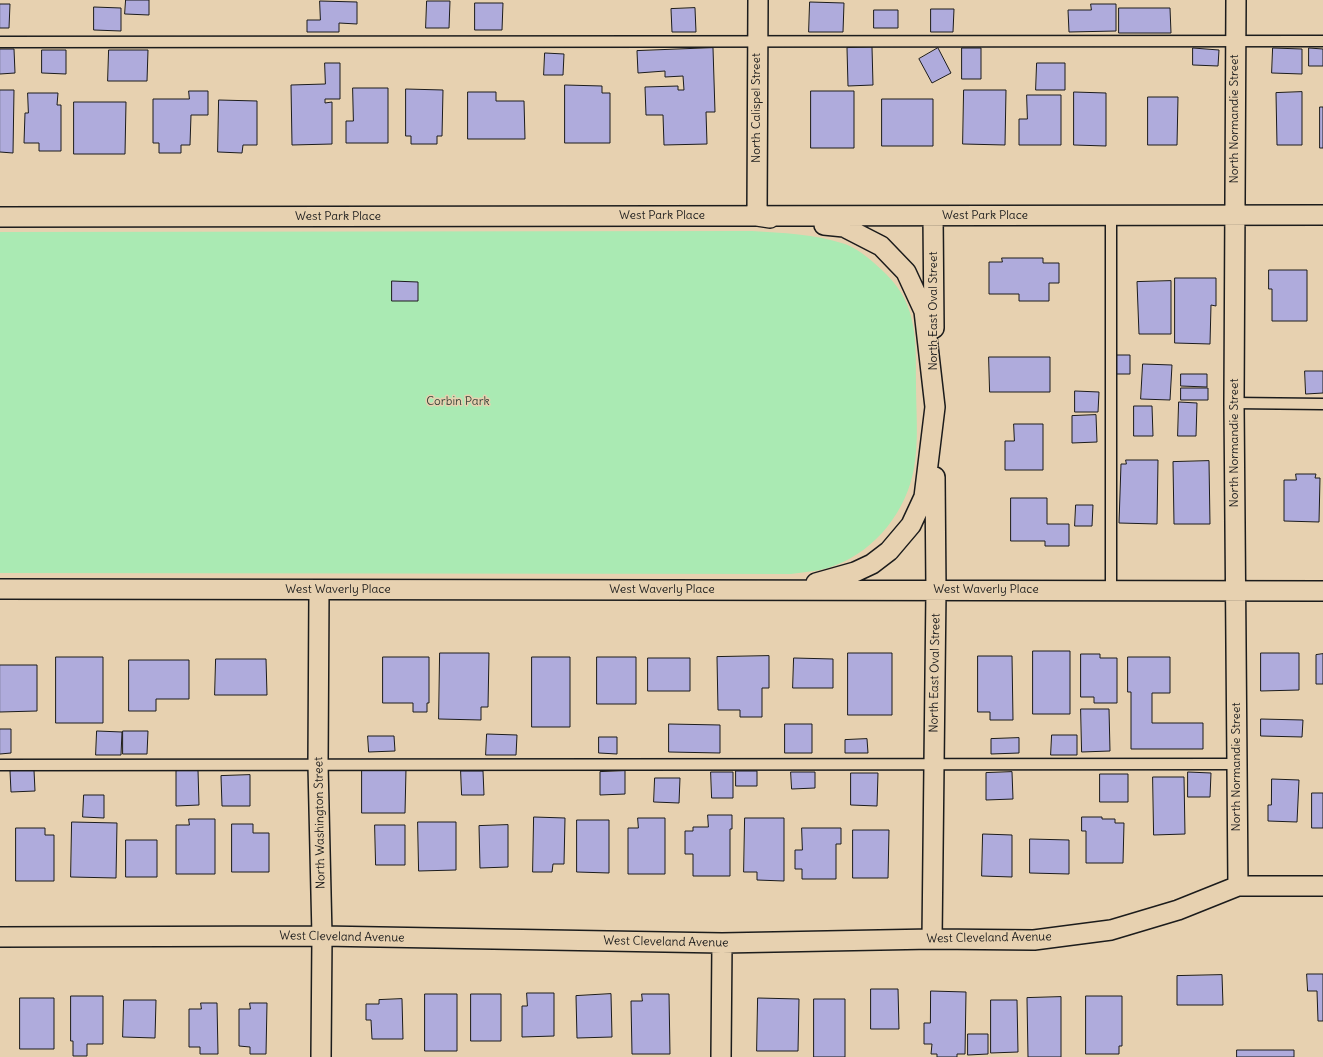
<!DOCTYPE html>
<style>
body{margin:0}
canvas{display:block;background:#e7d1b0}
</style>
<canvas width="1323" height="1057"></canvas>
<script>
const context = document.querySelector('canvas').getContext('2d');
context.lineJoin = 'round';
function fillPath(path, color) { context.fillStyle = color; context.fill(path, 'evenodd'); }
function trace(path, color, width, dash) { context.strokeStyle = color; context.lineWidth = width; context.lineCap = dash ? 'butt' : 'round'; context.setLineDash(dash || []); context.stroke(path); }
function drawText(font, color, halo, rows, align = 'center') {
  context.font = font + ' Delius,sans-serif'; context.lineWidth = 3; context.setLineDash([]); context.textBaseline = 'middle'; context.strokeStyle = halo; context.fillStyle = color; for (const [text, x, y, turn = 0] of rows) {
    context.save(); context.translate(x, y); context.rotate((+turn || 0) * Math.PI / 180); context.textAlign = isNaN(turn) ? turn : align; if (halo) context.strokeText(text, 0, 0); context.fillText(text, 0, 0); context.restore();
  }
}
fillPath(new Path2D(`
 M752,231C782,233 815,234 845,244C859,249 875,263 886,274C918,305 916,342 916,384C916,411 919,441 914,468C907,510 876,550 836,565C822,571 806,572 791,574L0,573V232Z`), '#aaeab3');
const building = new Path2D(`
 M126,0H149V15L125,14Z
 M320,1L357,2V24L339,23V32H307V20H320Z
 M427,1H450L449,28H426Z
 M810,2L844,3L843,32H809Z
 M475,3H503L502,30H475Z
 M0,4H10L9,28H0Z
 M1091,4H1116V31L1069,32L1068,10H1091Z
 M94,7L121,8V31L94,30Z
 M695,8L696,32H672L671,9Z
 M1119,8H1170L1171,33H1119Z
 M931,9H954L953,32H931Z
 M874,10H898V28H874Z
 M872,47L873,85L848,86L847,48Z
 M713,48L715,112H706L707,144L664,145L663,115H646L645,87L678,86V90H684L683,76L665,77V71L638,73L637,51Z
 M938,48L951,73L932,83L919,59Z
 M962,48H981V79H962Z
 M1193,48L1219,50L1218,66L1193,65Z
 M1273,48L1302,49V74L1272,73Z
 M1309,48L1323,49V66H1309Z
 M0,49H14L15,73L0,74Z
 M42,50H66V74L42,73Z
 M109,50H148L147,81H108Z
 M545,53L564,54L563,75H544Z
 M325,63H340V99H325V103L332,102V144L292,145L291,85L325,84Z
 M1037,63H1065V90H1036Z
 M565,85L602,86V93H610V143H565Z
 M353,88H388V143H346V121H353Z
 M406,89L443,90L442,136H437V144H411V136H406Z
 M0,90H14L13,153L0,152Z
 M964,90H1006L1005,145L963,144Z
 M189,91H208V115H191L190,145H181V153H159V143H153V99H189Z
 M811,91H854V148H811Z
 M468,92H496V101H524L525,139H468Z
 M1074,92L1106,93V146L1074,145Z
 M1302,92V145H1277L1276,93Z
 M28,93H58L57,105H61V151H39V143H24L25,113H28Z
 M1027,95H1061V145H1019V119H1027Z
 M1148,97H1178L1177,145H1148Z
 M882,99H933V146H882Z
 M219,100L257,101V145H243L242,153L218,152Z
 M74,102H126L125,154H74Z
 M1320,107H1323V148H1320Z
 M1002,258H1043V263H1059V283H1049V301H1019V294H989V262H1002Z
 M1269,270H1307V321H1272V289H1269Z
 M1175,278H1216V306L1211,305L1210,344L1175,343Z
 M392,281L418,282V301H392Z
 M1171,281V334H1139L1137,282Z
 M1115,355H1130V374H1115Z
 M989,357H1050V392H990Z
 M1143,364L1172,365L1170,400L1141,399Z
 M1305,371H1323V393L1306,394Z
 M1181,374H1207V387L1181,386Z
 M1181,388H1208V400H1181Z
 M1075,391L1099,392L1098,412H1075Z
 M1179,402L1197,403L1196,436H1178Z
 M1134,406H1152L1153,436H1134Z
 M1096,415L1097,442L1072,443V416Z
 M1014,424H1043V470H1005V441H1014Z
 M1126,460H1158L1157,524L1119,523L1121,464H1126Z
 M1209,461L1210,524H1174L1173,462Z
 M1296,474H1316L1315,478H1320L1319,522L1284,521V480H1296Z
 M1011,498H1047V524H1069V546H1045V541H1011Z
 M1076,505H1093L1092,526H1075Z
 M1033,651H1070V714H1033Z
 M440,653H489L488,707H481V720L439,719Z
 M848,653H892V715H848Z
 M1261,653H1299V690L1261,691Z
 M1081,654H1100V658H1117V703H1094V697H1081Z
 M1323,654V684H1316V655Z
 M769,656V688H762V717H740V710H718L717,657Z
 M978,656H1012L1013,720H990V712H978Z
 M56,657H103V723H56Z
 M383,657H429V703H427V712H413V703H383Z
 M532,657H570V727H532Z
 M597,657H636V704H597Z
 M1128,657H1170V693H1152V723H1203V749H1131V692H1128Z
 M648,658H690V691H648Z
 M794,658L833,659V688H793Z
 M216,659H266L267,695H215Z
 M129,660H189V699H156V711H129Z
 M0,665H37V711L0,712Z
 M1081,709H1109L1110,751L1082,752Z
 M1261,719L1303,720L1302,737L1261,736Z
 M669,724L720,725V753L669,752Z
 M785,724H812V753H785Z
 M0,729H11V753L0,754Z
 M97,731L122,732L121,755H96Z
 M123,731H148L147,754H123Z
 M487,734L517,735L516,755H486Z
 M1052,735H1077V755H1051Z
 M368,736H394L395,751L369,752Z
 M599,737H617V754L599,753Z
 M1019,738V753L991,754V739Z
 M867,739L868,753H845V740Z
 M362,769H406L405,813H362Z
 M34,770L35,791L11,792L10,771Z
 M198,770L199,805L176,806V771Z
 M461,771H483L484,795H462Z
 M625,771V794L600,795V772Z
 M736,771H757V786H736Z
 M711,772H733V798H712Z
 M791,772H815V788L792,789Z
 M1012,772L1013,799L986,800V773Z
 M1188,772L1211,773L1210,797H1188Z
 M851,773H878L877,806L851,805Z
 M1100,774H1128V802H1100Z
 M250,775V806H222L221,776Z
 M1153,777H1184L1185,834L1154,835Z
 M655,778H680L679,803L654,802Z
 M1272,779L1299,780L1297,822L1268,821V805H1271Z
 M1312,793H1323V828H1312Z
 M84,795H104V818L83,817Z
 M708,815H732V829H730V876H693V854H685V831H693V827H708Z
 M534,817L565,818L564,864H553L552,872H533Z
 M1082,817H1102V819H1115V823H1124L1123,863H1086V831H1082Z
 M638,818H665V874H628V828H638Z
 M745,818H784V881L757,880V872H744Z
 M189,819H215V874H176V825H189Z
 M577,820H609V873L577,872Z
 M72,822L117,823L116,878L71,877Z
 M418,822H456V870L419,871Z
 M232,824H253V833H269V872H232Z
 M375,825H405V865H376Z
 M508,825V867L480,868L479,826Z
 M16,828H45V835H54V881H16Z
 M802,828H841V844H836V879H802V869H795V850H802Z
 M853,830H889L888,878H853Z
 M983,834L1012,835V877L982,876Z
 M1030,839L1069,840V874L1030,873Z
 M126,840H157V877H126Z
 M1307,974H1323V1021H1318L1317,991H1308Z
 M1222,975L1223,1005H1177V976Z
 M871,989H898L899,1029H871Z
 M931,991L966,992L965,1054H957V1057H937V1054H931L932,1044H924V1023H930Z
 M527,993H554V1036L522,1037V1006H527Z
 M425,994H457V1051H425Z
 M471,994H501V1041H471Z
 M611,994L612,1037L577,1038L576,996Z
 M642,994H669L670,1054H632L631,1001H642Z
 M71,996H103V1044H87V1056H73V1041H71Z
 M1086,996H1122V1046H1119V1054H1086Z
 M1061,997V1057H1028L1027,998Z
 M20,998H54V1049H20Z
 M758,998L799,999L798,1051H757Z
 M402,999L403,1039H372L371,1020H366V1004H379V1000Z
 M814,999H845V1057H814Z
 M124,1000H156L155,1038L123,1037Z
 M991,1000H1017L1018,1052L991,1053Z
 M201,1003H217L218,1054H200V1047H189V1009H201Z
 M250,1003H267L266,1054H250V1047L239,1046V1009H250Z
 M968,1034H988V1054L968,1055Z
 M1237,1050H1294V1057H1237Z`);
fillPath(building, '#afabdc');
trace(building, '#1c1c1c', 1);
const service = new Path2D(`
 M0,42L1323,41
 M1111,216V591
 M1234,403L1323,404
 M0,765L1237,764`);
const minor = new Path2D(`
 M758,0L757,216L770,218
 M1236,0L1234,403L1238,886
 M933,216L934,328
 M0,217L1323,215
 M816,583L855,572L872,564L889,551L911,525L924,497L935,407L924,311L906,272L881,246L844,227L824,225
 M0,589L1323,591
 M319,590L318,765L322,936L321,1057
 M0,937L322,936L722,943L932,939L1034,940L1111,930L1178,910L1238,886H1323
 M932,939L936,590L935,477
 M721,1057L722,943`);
trace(service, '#1c1c1c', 13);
trace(minor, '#1c1c1c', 22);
trace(service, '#e7d1b0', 10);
trace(minor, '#e7d1b0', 19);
drawText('12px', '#1c1c1c', '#e7d1b0', [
 ["North Calispel Street",757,108,-90],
 ["North Normandie Street",1235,119,-90],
 ["West Park Place",662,216],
 ["West Park Place",985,216],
 ["West Park Place",338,217],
 ["North East Oval Street",934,311,-90],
 ["North Normandie Street",1235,443,-90],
 ["West Waverly Place",338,590],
 ["West Waverly Place",662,590],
 ["West Waverly Place",986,590],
 ["North East Oval Street",935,673,-89],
 ["North Normandie Street",1237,767,-90],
 ["North Washington Street",320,823,-91],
 ["West Cleveland Avenue",342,937,1],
 ["West Cleveland Avenue",989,938,-1],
 ["West Cleveland Avenue",666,942,1]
]);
drawText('12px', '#38453a', '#e7d1b0', [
 ["Corbin Park",458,402]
]);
</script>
